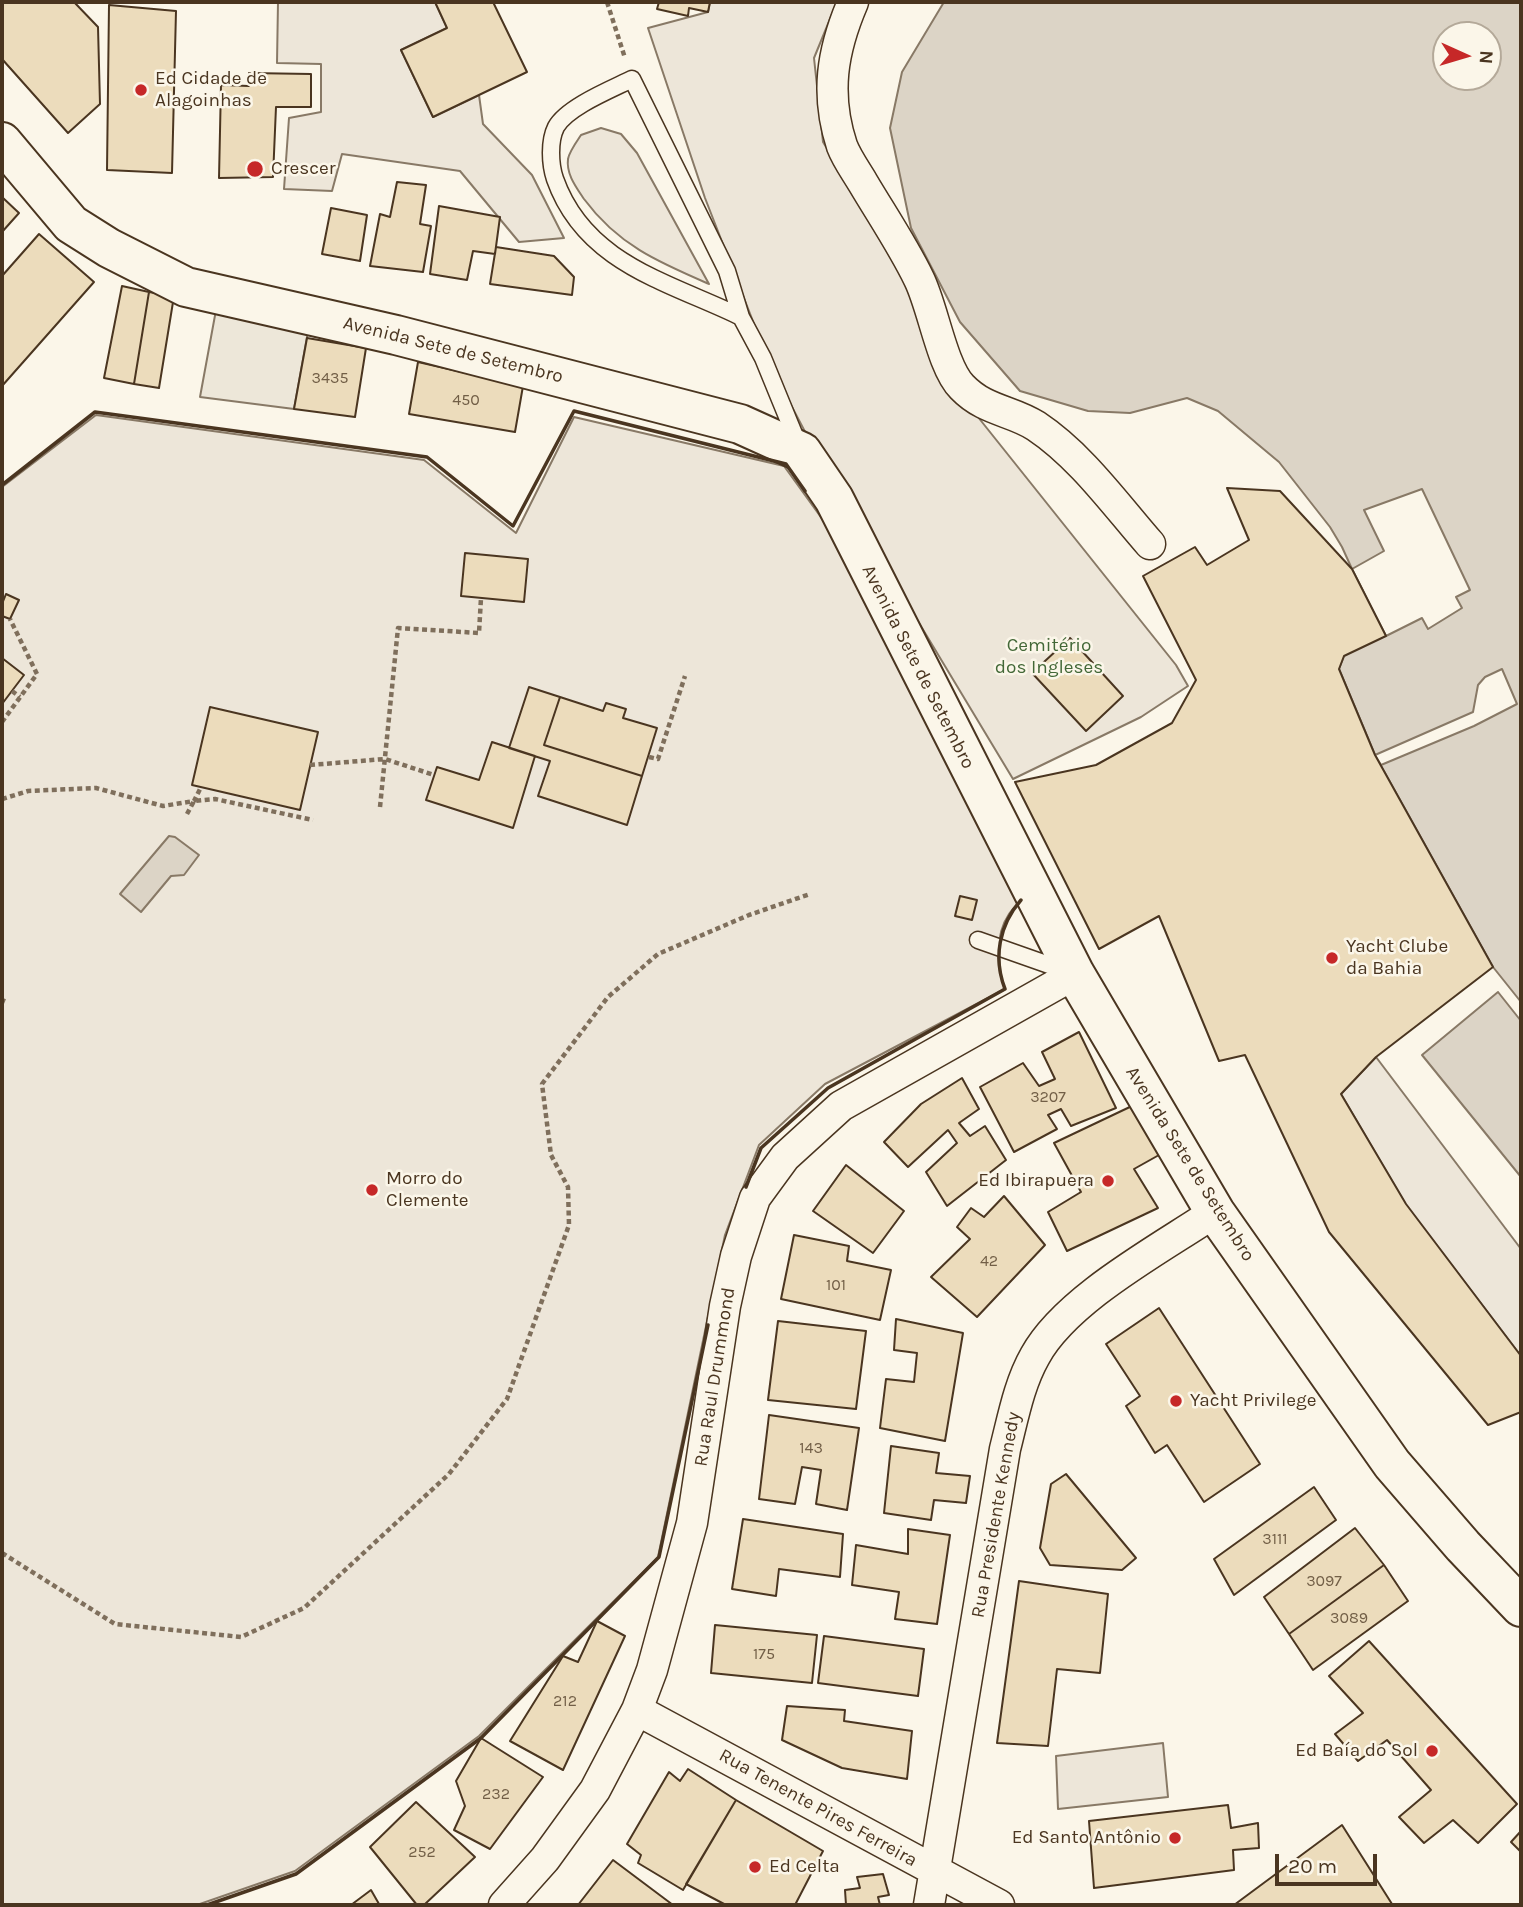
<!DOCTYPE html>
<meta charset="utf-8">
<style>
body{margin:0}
#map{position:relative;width:1523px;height:1907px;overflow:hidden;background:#fbf6e9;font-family:Karla,sans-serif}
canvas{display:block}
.frame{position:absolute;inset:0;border:4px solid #4a3520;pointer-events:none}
.north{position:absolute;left:1432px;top:21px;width:70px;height:70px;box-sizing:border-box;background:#fbf6e9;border:2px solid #b4a999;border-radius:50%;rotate:94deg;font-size:19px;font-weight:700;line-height:28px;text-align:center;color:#4a3520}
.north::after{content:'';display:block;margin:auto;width:24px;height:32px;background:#c62828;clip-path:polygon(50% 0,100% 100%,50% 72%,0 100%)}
.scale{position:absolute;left:1275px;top:1854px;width:102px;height:32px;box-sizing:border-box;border:4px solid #4a3520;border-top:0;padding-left:9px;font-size:21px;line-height:24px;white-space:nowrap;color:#4a3520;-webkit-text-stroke:5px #fbf6e9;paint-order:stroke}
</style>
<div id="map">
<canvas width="1523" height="1907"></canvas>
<div class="frame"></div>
<div class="north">N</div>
<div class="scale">20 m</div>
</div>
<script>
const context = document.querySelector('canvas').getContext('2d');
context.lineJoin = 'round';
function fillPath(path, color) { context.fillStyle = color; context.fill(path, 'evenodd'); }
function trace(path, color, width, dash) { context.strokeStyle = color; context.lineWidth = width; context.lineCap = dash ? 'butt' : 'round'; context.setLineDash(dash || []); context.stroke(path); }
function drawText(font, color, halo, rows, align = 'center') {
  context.font = font + ' Karla,sans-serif'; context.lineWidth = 5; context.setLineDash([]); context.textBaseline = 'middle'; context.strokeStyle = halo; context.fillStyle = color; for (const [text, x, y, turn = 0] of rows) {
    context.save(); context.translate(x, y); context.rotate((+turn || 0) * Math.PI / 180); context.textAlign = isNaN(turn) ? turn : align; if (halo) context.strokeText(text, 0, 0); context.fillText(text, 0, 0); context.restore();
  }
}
const green = new Path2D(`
 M278,2H435L447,28L401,50L433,117L479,95L483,124L532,175L564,238L519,242L460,171L342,154L332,191L284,189L289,118L321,112V64L277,63Z
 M710,2H837L814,58L823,142L913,289L954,387L1176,665L1188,686L1141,717L1013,779L813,447L770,365L705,198L648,28L708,12Z
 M601,128L621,134L637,153L709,284C658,262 618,245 584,199C576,187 566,174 568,159C569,152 577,141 581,135Z
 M96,415L424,460L516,533L574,417L784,466L841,545L1024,897C1019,903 1013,908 1009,914C995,935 996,967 1005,989L825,1084L759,1145L725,1235L658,1557L479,1736L295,1871L197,1905H2V487Z
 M1376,1057L1521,1249V1356L1406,1205L1341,1094Z
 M1163,1743L1168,1797L1058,1809L1056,1756Z`);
fillPath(green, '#ede6d9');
trace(green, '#887966', 2);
const parking = new Path2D(`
 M216,310L309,326L294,409L200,397Z`);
fillPath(parking, '#ede7d9');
trace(parking, '#887966', 2);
const water = new Path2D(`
 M944,2H1521V1002L1493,967L1375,755L1339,669L1344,656L1352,569L1342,547L1330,527L1279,462L1218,411L1187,398L1130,413L1088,411L1020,391L960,322L911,228L890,128L902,72ZM1446,35H1488V77H1446Z
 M169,836L175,837L199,855L184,875L171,876L141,912L120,894Z
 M1498,992L1521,1021V1177L1422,1055Z`);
fillPath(water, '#dcd4c6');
trace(water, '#887966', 2);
const pier = new Path2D(`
 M1422,489L1470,590L1456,597L1462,608L1428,629L1422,618L1386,636L1352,569L1384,551L1364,510Z
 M1502,669L1517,704L1474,726L1381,765L1375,755L1473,712L1478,685L1485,677Z`);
fillPath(pier, '#fbf6e9');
trace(pier, '#887966', 2);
const building = new Path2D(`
 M2,2H74L98,27L100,104L68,133L2,59Z
 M435,2H493L527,72L433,117L401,50L447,28Z
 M656,2H710L708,12L689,8L688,16L657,9L659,2Z
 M109,5L176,11L172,173L107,170Z
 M249,73L311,74V107H276L273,177L219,178L221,85L249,86Z
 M397,182L426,185L420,224L431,226L423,272L370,266L380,214L390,217Z
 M2,197L19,213L2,232Z
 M439,206L500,217L495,254L473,251L467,280L430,274Z
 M331,208L367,215L360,261L322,254Z
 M39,234L94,282L2,386V276Z
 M496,247L554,256L574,277L572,295L490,284Z
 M122,286L149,292L134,384L104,378Z
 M149,292L174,296L159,388L134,384Z
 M307,338L366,348L355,417L294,409Z
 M418,362L523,386L515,432L409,414Z
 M1227,488L1280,491L1352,569L1386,636L1344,656L1339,669L1375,755L1493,967L1376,1057L1341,1094L1406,1204L1521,1356V1412L1488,1425L1329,1232L1245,1055L1219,1061L1159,916L1099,949L1015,782L1096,765L1172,723L1196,680L1143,576L1195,547L1207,565L1249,540Z
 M465,553L528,559L524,602L461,596Z
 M6,594L19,600L10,619L2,616V604Z
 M1070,638L1123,696L1086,731L1032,673Z
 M2,658L24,675L2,704Z
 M529,687L560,697L544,745L642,776L627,825L538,796L550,761L509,748Z
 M560,697L603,711L606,703L626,709L623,718L657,728L642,776L544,745Z
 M210,707L318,732L300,810L192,785Z
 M492,742L535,756L513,828L426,800L437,767L479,780Z
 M960,896L977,900L972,920L955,916Z
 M1079,1032L1116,1108L1071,1126L1061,1109L1048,1115L1057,1129L1014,1152L980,1087L1023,1063L1039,1086L1055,1079L1042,1052Z
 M962,1078L979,1109L959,1123L970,1136L985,1126L1006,1160L947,1206L926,1172L957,1143L948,1130L908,1167L884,1142L921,1104Z
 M1134,1105L1159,1155L1134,1169L1158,1208L1067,1251L1048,1212L1081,1192L1054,1143Z
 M846,1165L904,1211L873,1253L813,1211Z
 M1004,1196L1045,1245L977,1317L931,1277L970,1239L957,1227L971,1208L984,1217Z
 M794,1235L849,1246L847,1261L891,1270L880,1320L781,1299Z
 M1159,1308L1260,1464L1204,1502L1167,1445L1155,1453L1126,1406L1140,1396L1106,1344Z
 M896,1319L963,1333L945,1441L880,1428L886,1379L914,1382L917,1353L894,1350Z
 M778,1321L866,1331L856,1409L768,1400Z
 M769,1415L859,1428L847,1510L816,1504L821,1470L802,1467L795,1504L759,1499Z
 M891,1446L939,1453L936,1473L970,1476L966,1503L934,1500L931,1520L884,1513Z
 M1066,1474L1136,1558L1122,1570L1050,1565L1040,1548L1051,1484Z
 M1314,1487L1336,1520L1234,1595L1214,1559Z
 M743,1519L843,1534L840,1577L779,1569L776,1596L732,1589Z
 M1355,1528L1384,1565L1289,1634L1264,1597Z
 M908,1529L950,1535L937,1624L895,1619L899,1592L852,1585L856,1545L908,1554Z
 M1384,1565L1408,1601L1313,1670L1289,1634Z
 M1019,1581L1108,1594L1100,1673L1057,1669L1048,1746L997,1743Z
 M597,1621L625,1636L563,1770L510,1741L563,1656L578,1662Z
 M715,1625L817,1635L812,1683L711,1673Z
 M824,1636L924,1649L918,1696L818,1683Z
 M1369,1641L1517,1804L1478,1843L1453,1820L1424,1843L1399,1817L1431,1790L1387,1740L1358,1761L1335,1734L1363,1713L1329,1676Z
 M787,1706L845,1710L844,1721L912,1731L907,1779L842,1768L782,1740Z
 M481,1738L543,1777L490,1849L454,1830L465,1806L456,1781Z
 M688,1769L736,1800L683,1890L638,1863L641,1855L627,1844L669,1772L680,1781Z
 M736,1800L823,1851L795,1905H726L686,1884Z
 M416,1802L475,1857L424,1905H417L370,1847Z
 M1228,1805L1231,1828L1258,1823L1259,1848L1233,1850L1234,1870L1094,1888L1089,1821Z
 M1342,1825L1392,1904L1390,1905H1234Z
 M1521,1831V1852L1511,1842Z
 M613,1860L673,1905H578Z
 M883,1874L889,1895L878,1897L880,1905H846L845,1890L860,1888L857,1877Z
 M371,1890L379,1904L377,1905H351Z`);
fillPath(building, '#ecdcbc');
trace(building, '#4a3520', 2);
const service = new Path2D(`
 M741,317C669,282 585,264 555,179C550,164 549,141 556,127C567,107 612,89 632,79L727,271L741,317L763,358L799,446
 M978,940L1069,972`);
const minor = new Path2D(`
 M853,2C832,51 825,94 842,146C847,159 856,171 863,183C882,215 903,246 919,279C933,307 942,367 962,387C985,411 1011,410 1036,426C1081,456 1115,504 1150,544
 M637,1710L999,1905
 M504,1905L545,1859L595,1790L637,1710L652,1670L692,1523L725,1306L736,1256L755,1198L785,1157L841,1106L1075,974
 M929,1905L1005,1449C1013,1418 1019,1384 1035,1356C1066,1299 1160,1249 1215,1212`);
const secondary = new Path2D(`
 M2,142L71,224L109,248L186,287L396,335L740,424L802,452L834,499L1075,974L1215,1212L1392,1464L1463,1546L1521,1607`);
trace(service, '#4a3520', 19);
trace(minor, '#4a3520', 33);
trace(secondary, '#4a3520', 42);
trace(new Path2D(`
 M607,2L625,58
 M12,691L20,697
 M2,722L37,674L10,619
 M649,757L658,759L685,676
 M310,765L385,759L434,775
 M2,799L28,791L96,788L163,806L194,801L201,787
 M380,807L398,628L479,633L481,598
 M187,814L194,801L215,799L313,820
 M2,1003L4,998
 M2,1553L115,1624L241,1637L304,1608L449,1474L507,1399L569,1225L568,1187L551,1155L542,1084L608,997L658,954L749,915L810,894`), '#7f6f5c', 4.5, [5, 3.5]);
trace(service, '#fbf6e9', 16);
trace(minor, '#fbf6e9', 30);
trace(secondary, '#fbf6e9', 38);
trace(new Path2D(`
 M2,485L95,412L427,457L513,526L574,411L786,464L805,491
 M746,1187L761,1148L828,1088L1005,989C993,958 999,925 1021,900
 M207,1905L296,1874L481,1738L659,1557L708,1325`), '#4a3520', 3.5);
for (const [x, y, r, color] of [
 [141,90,7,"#c62828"],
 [255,169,9,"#c62828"],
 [1332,958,7,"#c62828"],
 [1108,1181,7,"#c62828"],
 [372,1190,7,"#c62828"],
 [1176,1401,7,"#c62828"],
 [1432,1751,7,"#c62828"],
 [1175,1838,7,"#c62828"],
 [755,1867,7,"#c62828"]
]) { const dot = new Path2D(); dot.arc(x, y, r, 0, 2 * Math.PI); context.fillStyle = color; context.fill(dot); trace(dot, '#fbf6e9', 2.5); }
drawText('16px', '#725f47', null, [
 ["3435",330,378],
 ["450",466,400],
 ["3207",1048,1097],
 ["42",989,1261],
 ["101",836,1285],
 ["143",811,1448],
 ["3111",1275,1539],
 ["3097",1324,1581],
 ["3089",1349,1618],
 ["175",764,1654],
 ["212",565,1701],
 ["232",496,1794],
 ["252",422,1852]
]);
drawText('19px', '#4a3520', '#fbf6e9', [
 ["Ed Cidade de",155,79],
 ["Alagoinhas",155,101],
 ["Crescer",271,169],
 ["Yacht Clube",1346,947],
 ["da Bahia",1346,969],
 ["Morro do",386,1179],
 ["Clemente",386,1201],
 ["Ed Ibirapuera",1094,1181,"right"],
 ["Yacht Privilege",1190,1401],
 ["Ed Baía do Sol",1418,1751,"right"],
 ["Ed Santo Antônio",1161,1838,"right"],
 ["Ed Celta",769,1867]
], 'left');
drawText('19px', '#4a3520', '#fbf6e9', [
 ["Avenida Sete de Setembro",453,350,14],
 ["Avenida Sete de Setembro",918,667,63],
 ["Avenida Sete de Setembro",1190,1164,58],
 ["Rua Raul Drummond",715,1377,-81],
 ["Rua Presidente Kennedy",996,1515,-80],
 ["Rua Tenente Pires Ferreira",818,1808,29]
]);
drawText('19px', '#436837', '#fbf6e9', [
 ["Cemitério",1049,646],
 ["dos Ingleses",1049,668]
]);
</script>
